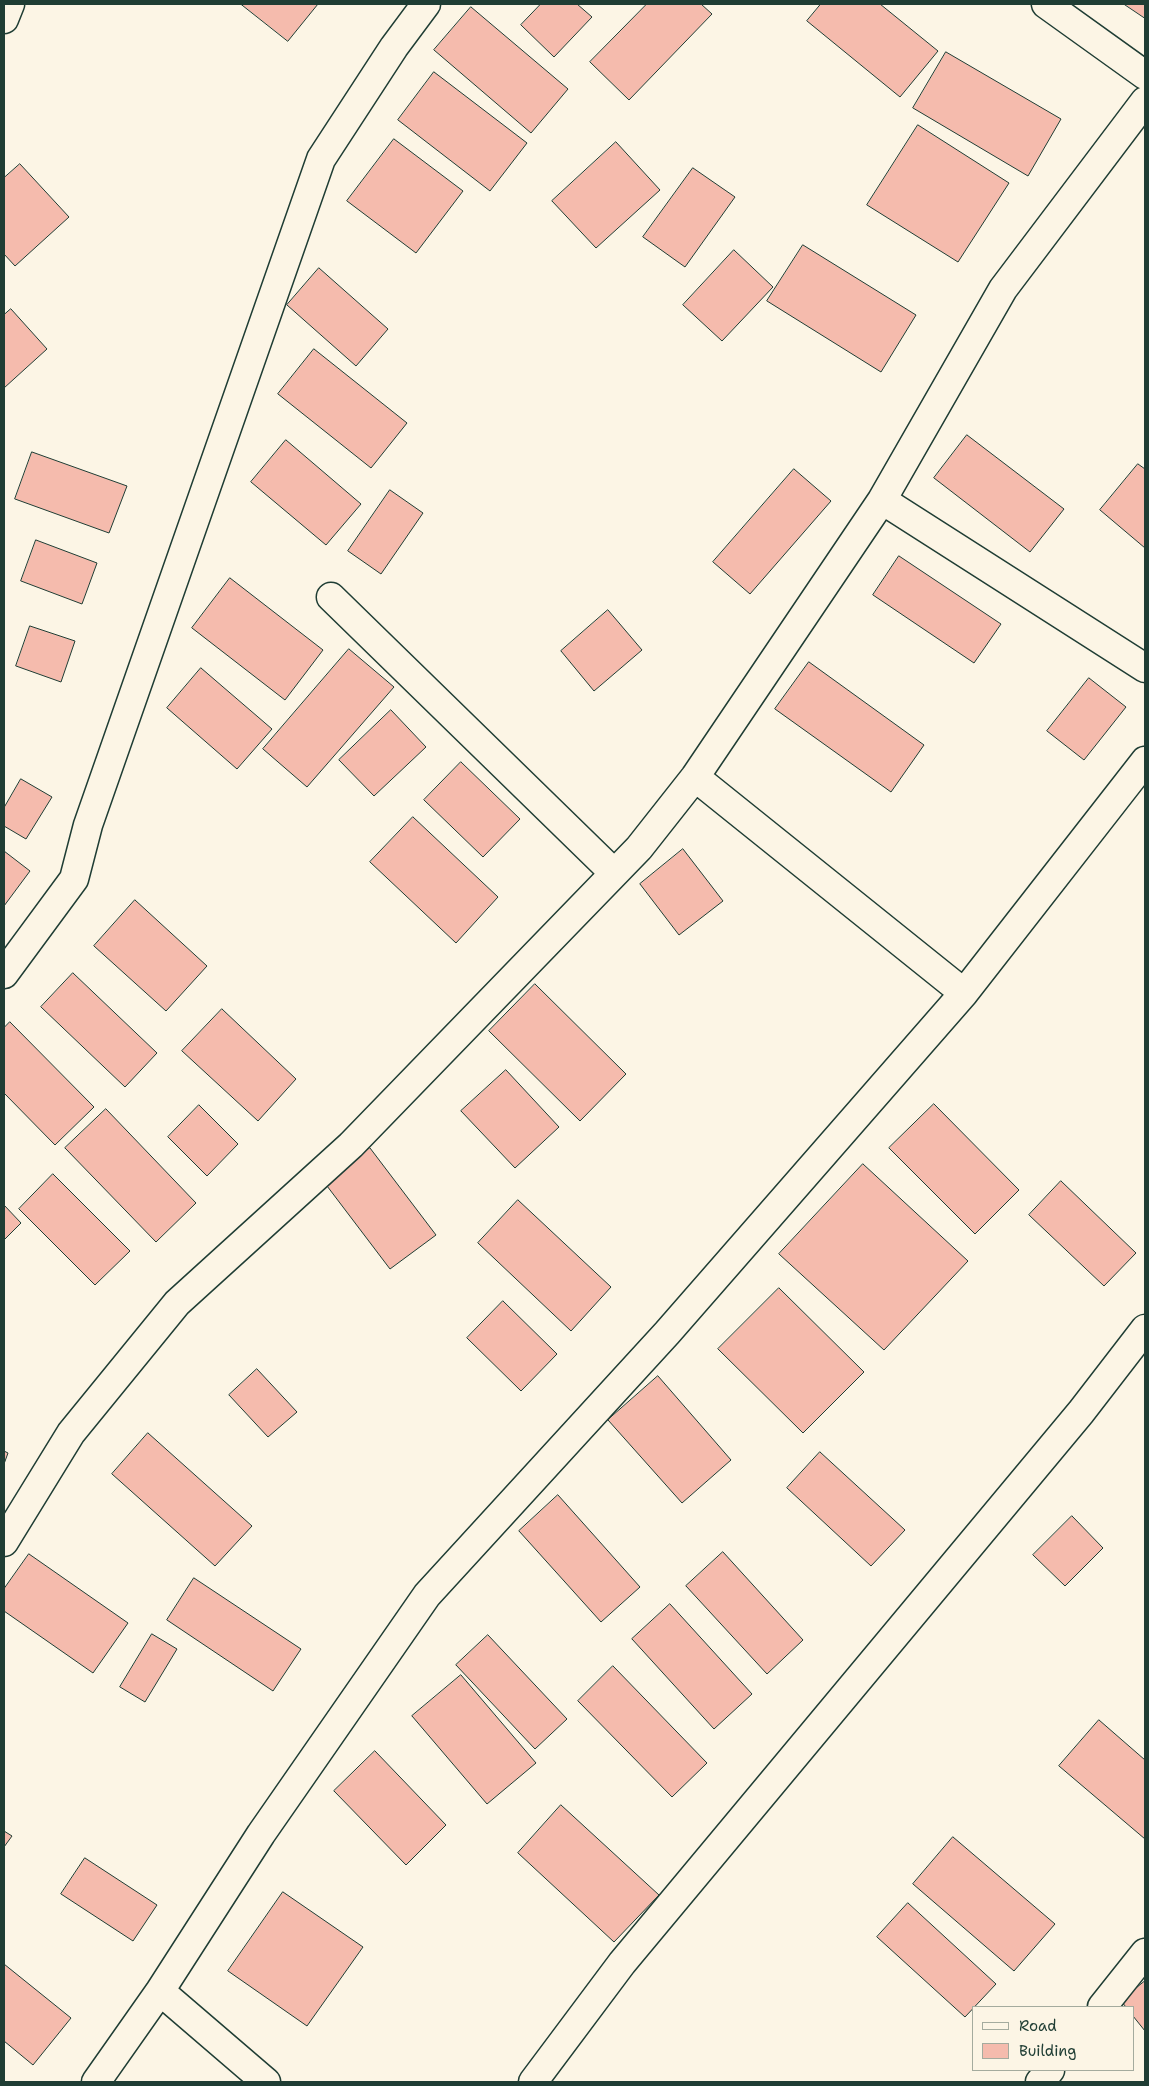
<!DOCTYPE html>
<style>
body{margin:0}
#map{position:relative;width:1149px;height:2086px;overflow:hidden;background:#fcf5e5;font-family:"Shantell Sans",sans-serif}
canvas{display:block}
.frame{position:absolute;inset:0;border:5px solid #1f3d34;pointer-events:none}
.legend{position:absolute;left:972px;top:2006px;width:162px;height:65px;box-sizing:border-box;background:#fcf5e5;border:1px solid #a4ab9e;margin:0;padding:6px 9px;list-style:none;font-size:15px;color:#1f3d34}
.legend li{display:flex;align-items:center;gap:10px;height:25px}
.legend b{width:25px;border:1px solid #a4ab9e}
</style>
<div id="map">
<canvas width="1149" height="2086"></canvas>
<div class="frame"></div>
<ul class="legend">
<li><b style="height:6px;background:#fcf5e5"></b>Road</li>
<li><b style="height:14px;background:#f5bbad"></b>Building</li>
</ul>
</div>
<script>
const context = document.querySelector('canvas').getContext('2d');
context.lineJoin = 'round';
function fillPath(path, color) { context.fillStyle = color; context.fill(path, 'evenodd'); }
function trace(path, color, width, dash) { context.strokeStyle = color; context.lineWidth = width; context.lineCap = dash ? 'butt' : 'round'; context.setLineDash(dash || []); context.stroke(path); }
const building = new Path2D(`
 M241,4H318L288,41Z
 M541,4H577L592,17L554,57L521,25Z
 M647,4H701L712,14L629,100L590,62Z
 M821,4H880L938,51L900,97L807,21Z
 M1124,4H1145V18Z
 M471,7L568,89L531,133L434,50Z
 M946,52L1061,119L1028,176L913,108Z
 M434,72L527,143L490,191L398,120Z
 M918,125L1009,183L958,262L867,205Z
 M394,139L463,191L416,253L347,201Z
 M616,142L660,190L596,248L552,201Z
 M20,164L69,217L15,266L4,254V178Z
 M693,168L735,197L685,267L643,237Z
 M803,245L916,315L881,372L767,301Z
 M734,250L773,287L722,341L683,305Z
 M319,268L388,329L356,366L287,305Z
 M11,309L47,349L4,388V315Z
 M314,349L407,423L371,468L278,394Z
 M967,435L1064,509L1030,552L934,478Z
 M286,440L361,504L326,545L251,482Z
 M32,452L127,486L109,533L15,499Z
 M1138,464L1145,469V548L1100,510Z
 M794,469L831,501L750,594L713,562Z
 M390,490L423,513L381,574L348,551Z
 M36,540L97,563L82,604L21,581Z
 M899,556L1001,624L974,663L873,595Z
 M230,578L323,650L285,700L192,628Z
 M608,610L642,650L594,691L561,651Z
 M30,626L75,641L61,682L16,666Z
 M349,649L394,687L307,787L263,749Z
 M809,662L924,745L891,792L775,709Z
 M201,668L272,729L237,769L167,708Z
 M1089,678L1126,707L1084,760L1047,731Z
 M391,710L426,747L374,796L339,760Z
 M461,762L520,819L483,857L424,800Z
 M21,779L52,797L26,839L4,826V808Z
 M413,817L498,897L456,943L370,862Z
 M683,849L723,901L679,935L640,884Z
 M4,851L30,871L4,906Z
 M135,900L207,966L166,1011L94,946Z
 M73,973L157,1053L125,1087L41,1007Z
 M535,984L626,1074L580,1121L489,1031Z
 M222,1009L296,1079L258,1121L182,1051Z
 M10,1022L94,1107L55,1145L4,1093V1028Z
 M506,1070L559,1127L515,1168L461,1111Z
 M934,1104L1019,1190L975,1234L889,1148Z
 M199,1105L238,1144L207,1176L168,1137Z
 M106,1109L196,1203L156,1242L65,1148Z
 M370,1148L436,1235L390,1269L324,1182Z
 M863,1164L968,1261L884,1350L779,1254Z
 M53,1174L130,1251L95,1285L19,1209Z
 M1061,1181L1136,1253L1104,1286L1029,1215Z
 M518,1200L611,1287L571,1331L478,1243Z
 M4,1205L21,1223L4,1240Z
 M779,1288L864,1372L803,1433L718,1349Z
 M503,1301L557,1354L521,1391L467,1338Z
 M257,1369L297,1412L268,1437L229,1395Z
 M658,1376L731,1460L682,1503L608,1420Z
 M148,1433L252,1526L215,1566L112,1474Z
 M4,1451L8,1453L4,1464Z
 M820,1452L905,1530L871,1566L787,1488Z
 M558,1495L640,1587L601,1622L519,1531Z
 M1072,1516L1103,1548L1065,1586L1033,1555Z
 M723,1552L803,1640L767,1674L686,1586Z
 M29,1554L128,1623L93,1673L4,1611V1589Z
 M194,1578L301,1649L273,1691L167,1620Z
 M670,1604L752,1694L714,1729L632,1639Z
 M152,1634L177,1649L145,1702L120,1687Z
 M488,1635L567,1719L535,1749L456,1665Z
 M613,1666L707,1763L672,1797L578,1701Z
 M461,1675L536,1763L487,1804L412,1716Z
 M1099,1720L1145,1760V1839L1059,1766Z
 M375,1751L446,1825L406,1865L334,1791Z
 M561,1805L659,1895L614,1942L518,1853Z
 M4,1831L12,1836L4,1847Z
 M953,1837L1055,1924L1014,1971L913,1884Z
 M85,1858L157,1905L133,1941L61,1894Z
 M283,1892L363,1947L307,2026L228,1971Z
 M908,1903L996,1984L965,2017L877,1937Z
 M4,1964L71,2018L33,2065L4,2041Z
 M1145,1981V2031L1133,2016V2007H1126L1121,2001Z`);
fillPath(building, '#f5bbad');
trace(building, '#1f3d34', 1);
const minor = new Path2D(`
 M1046,4L1145,75
 M4,19L10,4
 M882,500L1145,668
 M331,597L614,873
 M695,777L964,993
 M4,974L74,879L88,825L321,159L394,47L426,4
 M4,1542L71,1433L177,1303L351,1145L639,848L695,777L882,500L1003,289L1145,101
 M160,1991L266,2082
 M1102,2007L1145,1953
 M96,2082L160,1991L261,1834L427,1595L667,1333L964,993L1145,761
 M533,2082L622,1963L1081,1412L1145,1329
 M1040,2082L1050,2070`);
trace(minor, '#1f3d34', 31);
trace(minor, '#fcf5e5', 28);
</script>
